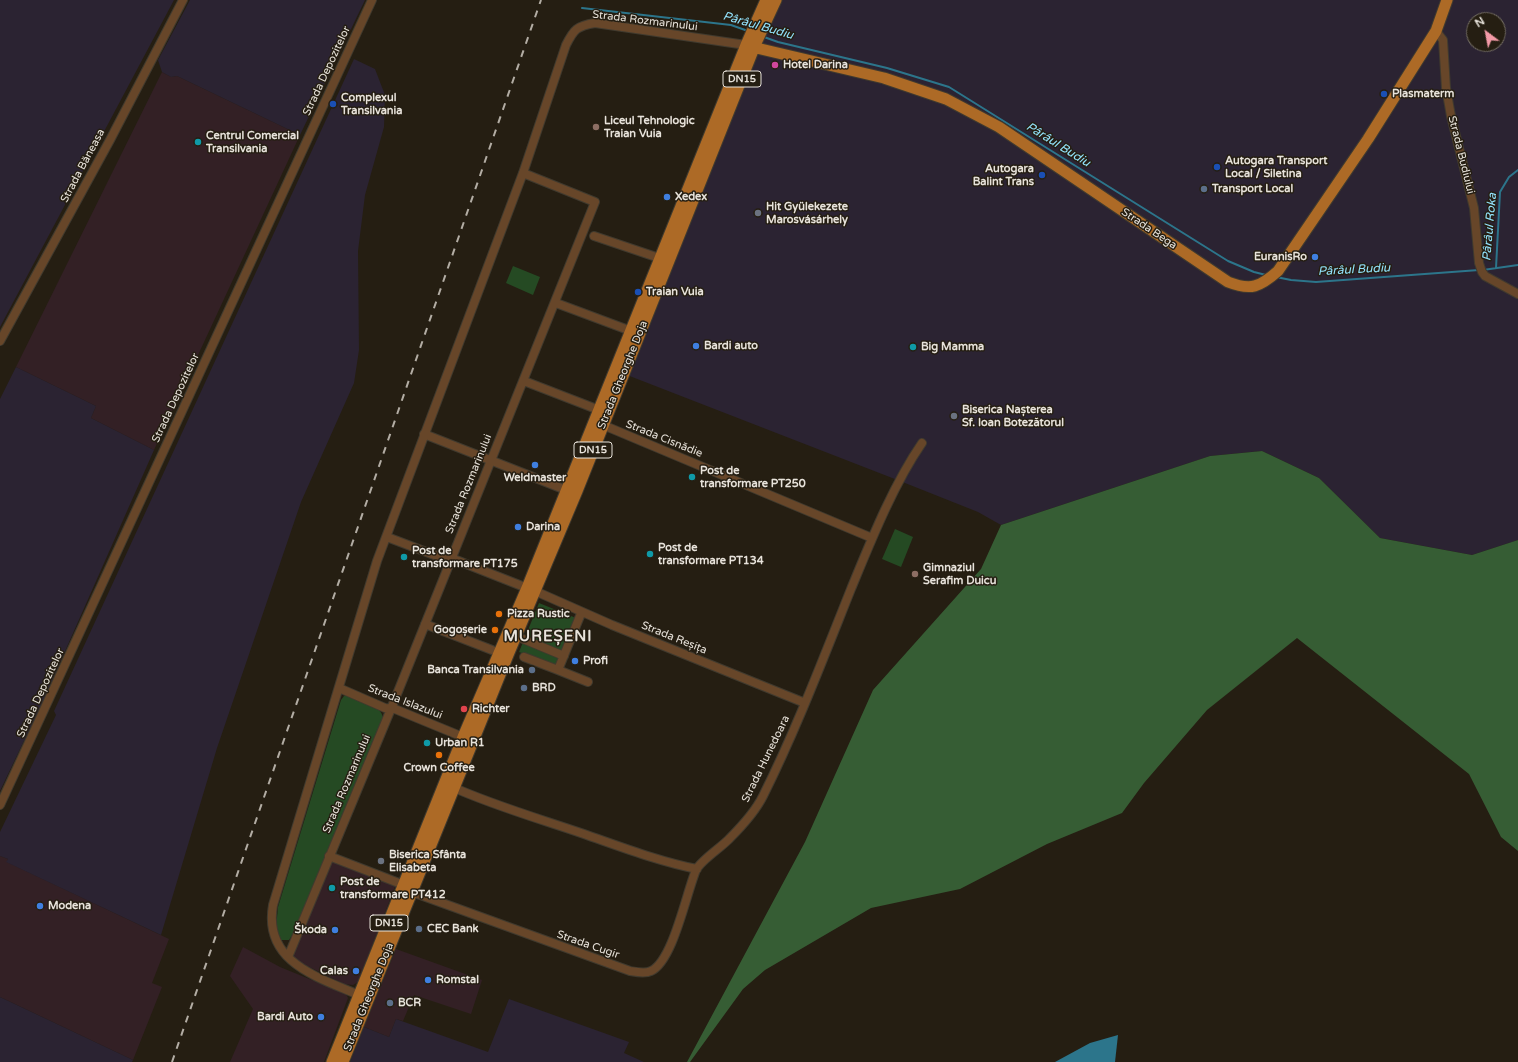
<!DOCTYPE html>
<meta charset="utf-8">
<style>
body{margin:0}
#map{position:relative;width:1518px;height:1062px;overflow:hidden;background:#251e12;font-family:"Varela Round",sans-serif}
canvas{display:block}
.north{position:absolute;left:1466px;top:12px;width:40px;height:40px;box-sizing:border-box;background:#251e12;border:1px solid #736d62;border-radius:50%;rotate:328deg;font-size:11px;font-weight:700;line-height:16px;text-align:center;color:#e8e3db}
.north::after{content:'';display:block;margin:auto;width:14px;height:18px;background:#f49aa7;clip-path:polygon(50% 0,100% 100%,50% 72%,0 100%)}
</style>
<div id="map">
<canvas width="1518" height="1062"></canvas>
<div class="north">N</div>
</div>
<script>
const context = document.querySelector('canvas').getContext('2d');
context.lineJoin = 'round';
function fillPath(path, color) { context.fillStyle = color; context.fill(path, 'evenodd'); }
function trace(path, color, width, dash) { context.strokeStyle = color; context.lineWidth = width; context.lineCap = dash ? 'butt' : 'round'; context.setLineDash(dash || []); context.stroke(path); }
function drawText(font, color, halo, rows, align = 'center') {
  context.font = font + ' "Varela Round",sans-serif'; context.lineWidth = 3; context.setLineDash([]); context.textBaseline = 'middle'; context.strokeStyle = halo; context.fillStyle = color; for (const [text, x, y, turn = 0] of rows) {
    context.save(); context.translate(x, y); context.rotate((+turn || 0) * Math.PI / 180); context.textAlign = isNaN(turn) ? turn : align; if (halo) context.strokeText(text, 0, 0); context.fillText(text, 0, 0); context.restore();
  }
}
fillPath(new Path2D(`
 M162,72L171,77L177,76L300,135L154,450L91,418L96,406L16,367Z
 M0,856L8,859L7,862L169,939L152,983L162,987L133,1060L0,997Z
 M332,858L396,884L358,982L353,985L344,984L297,961L292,956Z
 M243,947L280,967L346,994L348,998L324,1062H230L253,1009L230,976Z
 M396,949L482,980L471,1014L414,995L403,1021L396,1019L389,1037L364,1027Z`), '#332025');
fillPath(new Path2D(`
 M0,0H174L0,327Z
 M190,0H365L300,135L177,76L171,77L162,72L158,60Z
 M782,0H1518V540L1472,555L1380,538L1319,478L1262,451L1210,456L1001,525L978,512L900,481L627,375L760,47ZM1474,20H1498V44H1474Z
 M354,59L375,69L385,95L384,127L365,195L358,251L359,350L354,383L301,502L217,748L161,935L6,862L8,859L0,856V832L56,715L54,711Z
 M16,367L96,406L91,418L154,450L43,701L0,791V399Z
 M0,997L133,1060L132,1062H0Z
 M509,999L629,1042L624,1053L644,1062H350L364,1027L389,1037L396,1019L488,1052Z`), '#2b2332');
fillPath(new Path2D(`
 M513,266L540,277L533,295L506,283Z
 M895,529L913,537L901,567L882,559Z
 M539,603L576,618L557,667L519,652Z
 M344,696H348C359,700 383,705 383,719L294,932L289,940H281L276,928L278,907L341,700Z`), '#254a23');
fillPath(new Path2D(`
 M1262,451L1319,478L1380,538L1472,555L1518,540V851L1501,837L1469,774L1297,638L1207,710L1144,783L1122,813L1047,844L960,889L871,908L765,970L743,989L690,1062H687L805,842L873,690L981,569L1001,525L1210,456Z`), '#365d34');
fillPath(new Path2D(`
 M1118,1035L1115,1062H1055L1090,1043Z`), '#2c758b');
trace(new Path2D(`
 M582,8L731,25L748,31
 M764,37L778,42L887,68L949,87L1228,261L1254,272L1266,275
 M1496,268L1500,192L1509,177L1518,170
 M1483,270L1518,265
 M1276,277L1291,280L1316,282L1479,270`), '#2c758b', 2);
const minor = new Path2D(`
 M1436,31L1443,40L1446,88L1451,116L1474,208L1479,263L1482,272L1485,276L1518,294
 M594,236L665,260
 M556,303L631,331
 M0,341L110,140L183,0
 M524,381L599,410
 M603,425L872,538
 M424,434L566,490
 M387,537L450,561
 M451,558L527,588
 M535,591L612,625L805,703
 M580,616L558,670L588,682
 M425,624L492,650
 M523,639L564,656
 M524,657L558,670
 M339,688L385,708L395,709L463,737
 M450,786C492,805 537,818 581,833C619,846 657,861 697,869
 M0,805L372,0
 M329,856L404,885
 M412,892L630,971C636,972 645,974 651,971C673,961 686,894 696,870C701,860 722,847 730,838C742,826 755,812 763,796C796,730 823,659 851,589C870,543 893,485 922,443
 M288,957L393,704L595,202L523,173
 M359,995C317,977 263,962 273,905L377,561L523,173L566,45C574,29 577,26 595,23L746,45`);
const major = new Path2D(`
 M748,46L884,78L946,99L999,127L1228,282C1251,291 1260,287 1278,271L1368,139L1436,31L1447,0
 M332,1062L463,737L527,588L746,45L766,0
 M343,1062L508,655L577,491L756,43L776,0`);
trace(minor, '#403a2e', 10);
trace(major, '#403a2e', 13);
trace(minor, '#674629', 8);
trace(major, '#ad6a26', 11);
trace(new Path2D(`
 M172,1062L541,0`), '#b3ada4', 2, [7, 7]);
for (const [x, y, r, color] of [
 [775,65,4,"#d1479c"],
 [1384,94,4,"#1a4fb4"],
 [333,104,4,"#1a4fb4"],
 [596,127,4,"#8d6e63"],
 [198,142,4,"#0f9aa8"],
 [1217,167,4,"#1a4fb4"],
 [1042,175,4,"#1a4fb4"],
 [1204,189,4,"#5c6f8a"],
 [667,197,4,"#3f7fe0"],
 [758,213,4,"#6b7280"],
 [1315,257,4,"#3f7fe0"],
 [638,292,4,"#1a4fb4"],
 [696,346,4,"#3f7fe0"],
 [913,347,4,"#0f9aa8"],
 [954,416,4,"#6b7280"],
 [535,465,4,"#3f7fe0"],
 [692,477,4,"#0f9aa8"],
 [518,527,4,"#3f7fe0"],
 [650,554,4,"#0f9aa8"],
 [404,557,4,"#0f9aa8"],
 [915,574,4,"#8d6e63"],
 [499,614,4,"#e8710a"],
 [495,630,4,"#e8710a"],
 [575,661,4,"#3f7fe0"],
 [532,670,4,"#5c6f8a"],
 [524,688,4,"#5c6f8a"],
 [464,709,4,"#e0444e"],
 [427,743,4,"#0f9aa8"],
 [439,755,4,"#e8710a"],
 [381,861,4,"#6b7280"],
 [332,888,4,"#0f9aa8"],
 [40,906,4,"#3f7fe0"],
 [419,929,4,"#5c6f8a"],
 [335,930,4,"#3f7fe0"],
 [356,971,4,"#3f7fe0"],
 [428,980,4,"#3f7fe0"],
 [390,1003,4,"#5c6f8a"],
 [321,1017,4,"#3f7fe0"]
]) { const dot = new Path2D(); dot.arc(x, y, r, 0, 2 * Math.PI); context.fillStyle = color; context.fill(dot); trace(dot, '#251e12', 1.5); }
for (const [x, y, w] of [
 [742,79,38],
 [593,450,38],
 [389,923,38]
]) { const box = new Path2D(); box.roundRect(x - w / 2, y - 8, w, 16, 3); context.fillStyle = '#251e12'; context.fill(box); trace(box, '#e8e3db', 1); }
drawText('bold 10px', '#e8e3db', null, [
 ["DN15",742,79],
 ["DN15",593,450],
 ["DN15",389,923]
]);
drawText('11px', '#e8e3db', '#251e12', [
 ["Strada Rozmarinului",645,21,7],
 ["Strada Depozitelor",327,71,-65],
 ["Strada Budiului",1461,155,76],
 ["Strada Băneasa",83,166,-62],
 ["Strada Bega",1149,229,34],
 ["Strada Gheorghe Doja",623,375,-68],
 ["Strada Depozitelor",176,398,-65],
 ["Strada Cisnădie",664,439,22],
 ["Strada Rozmarinului",469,484,-68],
 ["Strada Reșița",674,638,22],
 ["Strada Depozitelor",41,693,-65],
 ["Strada Islazului",405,702,21],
 ["Strada Hunedoara",766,759,-64],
 ["Strada Rozmarinului",347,784,-67],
 ["Strada Cugir",588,945,19],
 ["Strada Gheorghe Doja",369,997,-68]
]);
drawText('bold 11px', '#e8e3db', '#251e12', [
 ["Hotel Darina",783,65],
 ["Plasmaterm",1392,94],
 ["Complexul",341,98],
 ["Transilvania",341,111],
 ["Liceul Tehnologic",604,121],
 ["Traian Vuia",604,134],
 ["Centrul Comercial",206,136],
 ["Transilvania",206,149],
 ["Autogara Transport",1225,161],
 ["Local / Siletina",1225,174],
 ["Autogara",1034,169,"right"],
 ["Balint Trans",1034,182,"right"],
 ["Transport Local",1212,189],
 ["Xedex",675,197],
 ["Hit Gyülekezete",766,207],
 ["Marosvásárhely",766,220],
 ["EuranisRo",1307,257,"right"],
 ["Traian Vuia",646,292],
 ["Bardi auto",704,346],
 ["Big Mamma",921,347],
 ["Biserica Nașterea",962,410],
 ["Sf. Ioan Botezătorul",962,423],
 ["Post de",700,471],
 ["transformare PT250",700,484],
 ["Weldmaster",535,478,"center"],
 ["Darina",526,527],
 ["Post de",658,548],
 ["transformare PT134",658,561],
 ["Post de",412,551],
 ["transformare PT175",412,564],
 ["Gimnaziul",923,568],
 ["Serafim Duicu",923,581],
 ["Pizza Rustic",507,614],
 ["Gogoșerie",487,630,"right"],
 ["Profi",583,661],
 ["Banca Transilvania",524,670,"right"],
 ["BRD",532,688],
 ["Richter",472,709],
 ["Urban R1",435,743],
 ["Crown Coffee",439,768,"center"],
 ["Biserica Sfânta",389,855],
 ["Elisabeta",389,868],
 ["Post de",340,882],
 ["transformare PT412",340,895],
 ["Modena",48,906],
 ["CEC Bank",427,929],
 ["Škoda",327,930,"right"],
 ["Calas",348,971,"right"],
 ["Romstal",436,980],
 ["BCR",398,1003],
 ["Bardi Auto",313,1017,"right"]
], 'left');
drawText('italic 12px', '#93e4fe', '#251e12', [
 ["Pârâul Budiu",758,26,16],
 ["Pârâul Budiu",1058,145,32],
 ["Pârâul Roka",1490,227,-85],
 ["Pârâul Budiu",1354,270,-3]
]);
context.letterSpacing = '1px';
drawText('bold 15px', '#e8e3db', '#251e12', [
 ["MUREȘENI",548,637]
]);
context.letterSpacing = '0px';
</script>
